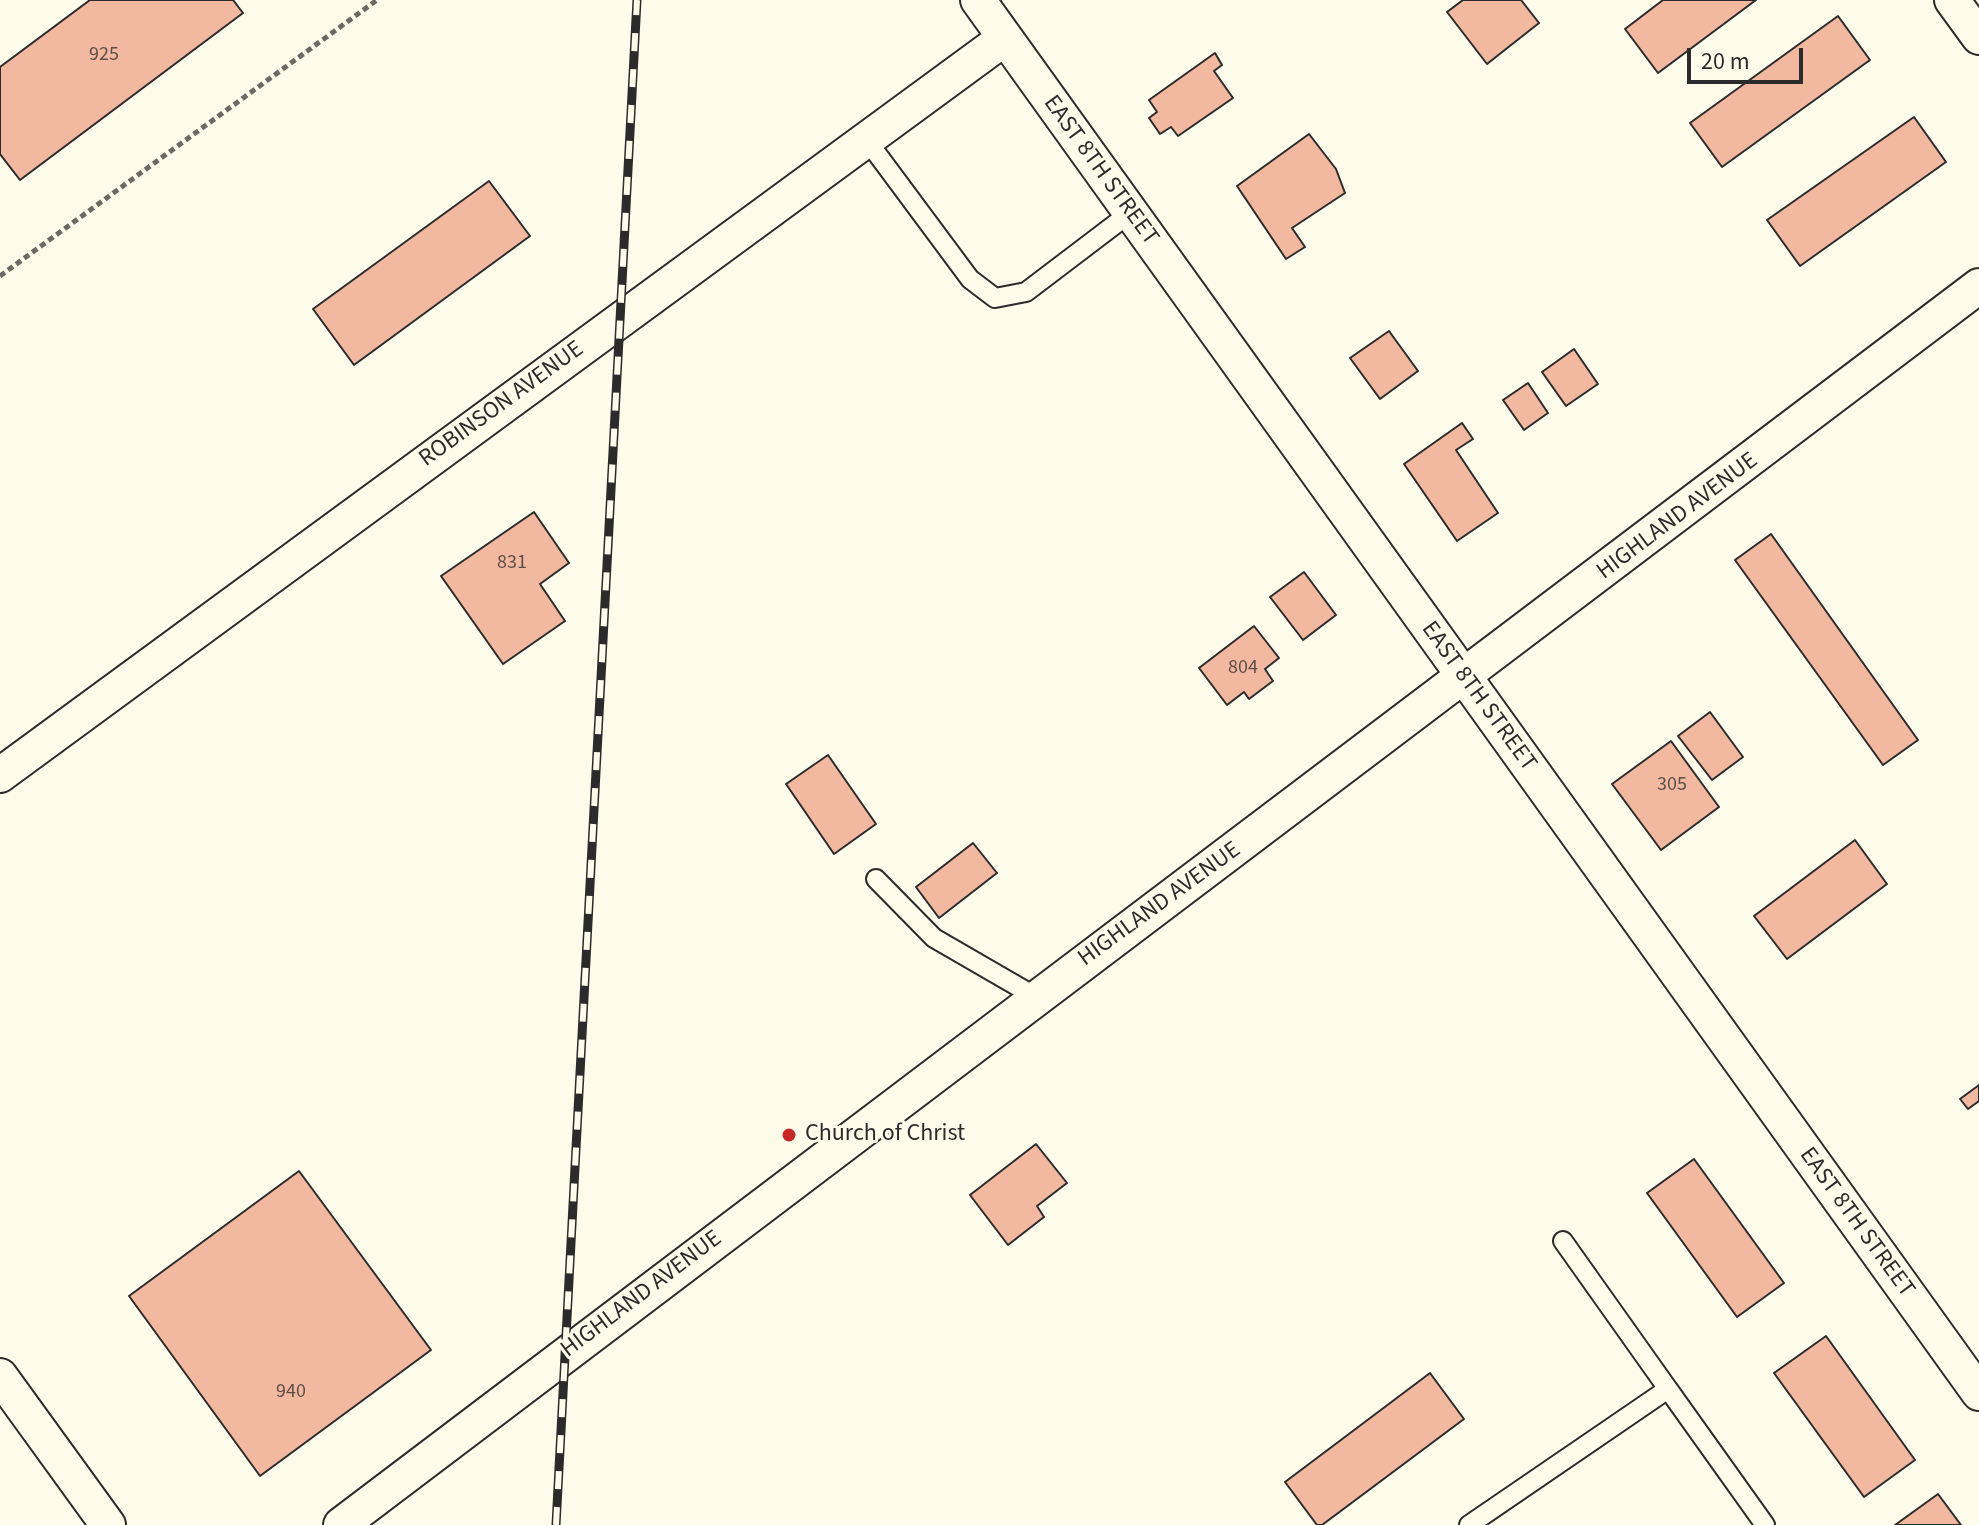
<!DOCTYPE html>
<style>
body{margin:0}
#map{position:relative;width:1979px;height:1525px;overflow:hidden;background:#fdfbea;font-family:"Source Sans 3",sans-serif}
canvas{display:block}
.scale{position:absolute;left:1687px;top:48px;width:116px;height:36px;box-sizing:border-box;border:4px solid #2b2b2b;border-top:0;padding-left:10px;font-size:24px;line-height:28px;white-space:nowrap;color:#2b2b2b;-webkit-text-stroke:6px #fdfbea;paint-order:stroke}
</style>
<div id="map">
<canvas width="1979" height="1525"></canvas>
<div class="scale">20 m</div>
</div>
<script>
const context = document.querySelector('canvas').getContext('2d');
context.lineJoin = 'round';
function fillPath(path, color) { context.fillStyle = color; context.fill(path, 'evenodd'); }
function trace(path, color, width, dash) { context.strokeStyle = color; context.lineWidth = width; context.lineCap = dash ? 'butt' : 'round'; context.setLineDash(dash || []); context.stroke(path); }
function drawText(font, color, halo, rows, align = 'center') {
  context.font = font + ' "Source Sans 3",sans-serif'; context.lineWidth = 6; context.setLineDash([]); context.textBaseline = 'middle'; context.strokeStyle = halo; context.fillStyle = color; for (const [text, x, y, turn = 0] of rows) {
    context.save(); context.translate(x, y); context.rotate((+turn || 0) * Math.PI / 180); context.textAlign = isNaN(turn) ? turn : align; if (halo) context.strokeText(text, 0, 0); context.fillText(text, 0, 0); context.restore();
  }
}
const building = new Path2D(`
 M90,0H233L243,13L20,180L0,154V67Z
 M1463,0H1521L1539,23L1487,64L1447,12Z
 M1663,0H1756L1658,73L1625,29Z
 M1838,16L1870,60L1722,167L1690,123Z
 M1215,53L1222,65L1214,71L1233,98L1178,136L1171,127L1160,134L1149,118L1157,112L1149,100Z
 M1914,117L1946,162L1800,266L1767,220Z
 M1309,134L1336,169L1345,193L1292,228L1305,247L1286,259L1237,186Z
 M489,181L530,236L354,365L313,309Z
 M1389,331L1418,371L1380,399L1350,358Z
 M1574,349L1598,384L1566,406L1542,372Z
 M1528,383L1548,413L1524,430L1503,400Z
 M1462,423L1473,439L1456,450L1498,513L1457,541L1404,464Z
 M534,512L569,563L540,584L565,621L503,664L441,576Z
 M1771,534L1918,740L1883,765L1735,560Z
 M1304,572L1336,615L1303,640L1270,597Z
 M1254,626L1279,658L1265,669L1273,681L1249,699L1244,692L1227,705L1199,668Z
 M1710,712L1743,757L1712,780L1678,736Z
 M1671,741L1719,807L1661,850L1612,784Z
 M828,755L876,824L834,854L786,784Z
 M1855,840L1887,884L1787,959L1754,916Z
 M973,843L997,873L939,918L916,887Z
 M1979,1085V1101L1968,1109L1960,1099Z
 M1036,1144L1067,1183L1037,1206L1044,1217L1008,1245L970,1195Z
 M1694,1159L1784,1283L1737,1317L1647,1193Z
 M299,1171L431,1350L260,1476L129,1296Z
 M1826,1336L1915,1460L1864,1497L1774,1373Z
 M1430,1373L1464,1419L1322,1525H1317L1285,1482Z
 M1938,1494L1961,1525H1895Z`);
fillPath(building, '#f2b8a0');
trace(building, '#2b2b2b', 2);
const lane = new Path2D(`
 M866,139L970,279L995,298L1026,292L1130,213
 M876,879L934,938L1036,997
 M1563,1241L1668,1389
 M1469,1525L1668,1389L1765,1525`);
const street = new Path2D(`
 M978,0L1979,1393
 M1952,0L1979,37
 M0,775L1005,38
 M0,1376L108,1525
 M341,1525C885,1109 1435,703 1979,286`);
trace(lane, '#2b2b2b', 22);
trace(street, '#2b2b2b', 38);
trace(new Path2D(`
 M0,276L377,0`), '#6a6964', 5, [6, 4]);
trace(lane, '#fdfbea', 18);
trace(street, '#fdfbea', 34);
const rail = new Path2D(`
 M556,1525L637,0`);
trace(rail, '#2b2b2b', 9);
trace(rail, '#fdfbea', 6, [18]);
for (const [x, y, r, color] of [
 [789,1135,8,"#c62828"]
]) { const dot = new Path2D(); dot.arc(x, y, r, 0, 2 * Math.PI); context.fillStyle = color; context.fill(dot); trace(dot, '#fdfbea', 3); }
drawText('20px', '#5d4e48', null, [
 ["925",104,56],
 ["831",512,564],
 ["804",1243,669],
 ["305",1672,786],
 ["940",291,1393]
]);
drawText('24px', '#2b2b2b', '#fdfbea', [
 ["EAST 8TH STREET",1100,171,54],
 ["ROBINSON AVENUE",502,405,-36],
 ["HIGHLAND AVENUE",1678,517,-37],
 ["EAST 8TH STREET",1478,697,54],
 ["HIGHLAND AVENUE",1160,905,-36],
 ["EAST 8TH STREET",1856,1223,54],
 ["HIGHLAND AVENUE",642,1295,-37]
]);
drawText('24px', '#2b2b2b', '#fdfbea', [
 ["Church of Christ",805,1135]
], 'left');
</script>
